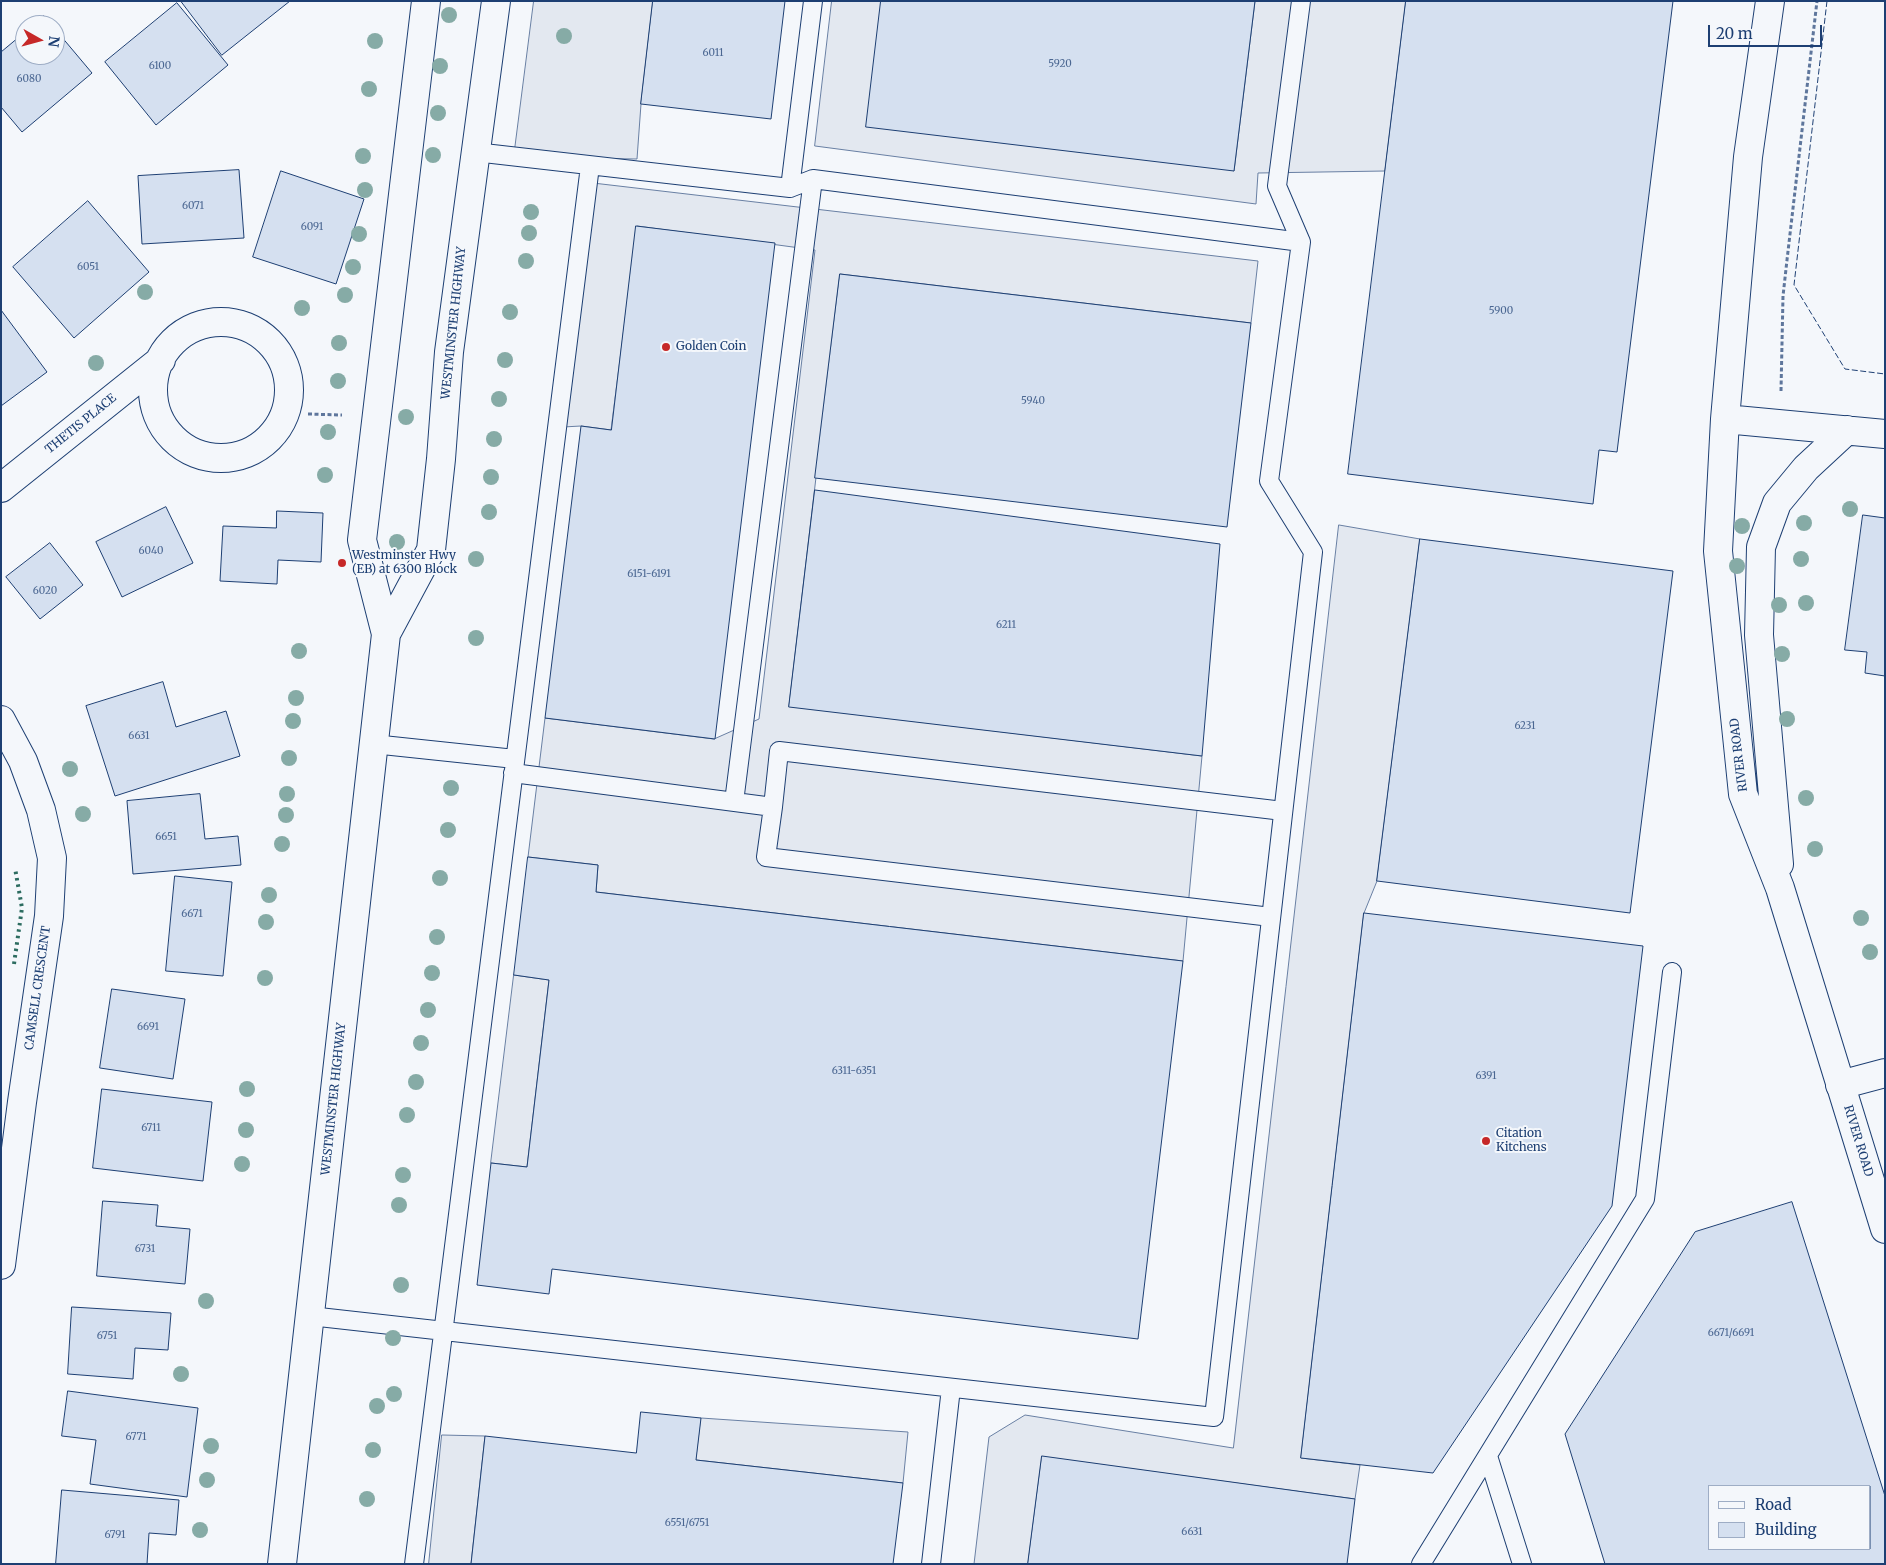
<!DOCTYPE html>
<style>
body{margin:0}
#map{position:relative;width:1886px;height:1565px;overflow:hidden;background:#f4f7fb;font-family:Merriweather,serif}
canvas{display:block}
.frame{position:absolute;inset:0;border:2px solid #1d3f73;pointer-events:none}
.legend{position:absolute;left:1708px;top:1485px;width:162px;height:65px;box-sizing:border-box;background:#f4f7fb;border:1px solid #9eadc5;margin:0;padding:6px 9px;list-style:none;font-size:15px;color:#1d3f73}
.legend li{display:flex;align-items:center;gap:10px;height:25px}
.legend b{width:25px;border:1px solid #9eadc5}
.north{position:absolute;left:15px;top:15px;width:50px;height:50px;box-sizing:border-box;background:#f4f7fb;border:1px solid #9eadc5;border-radius:50%;rotate:97deg;font-size:14px;font-weight:700;line-height:20px;text-align:center;color:#1d3f73}
.north::after{content:'';display:block;margin:auto;width:18px;height:22px;background:#c62828;clip-path:polygon(50% 0,100% 100%,50% 72%,0 100%)}
.scale{position:absolute;left:1708px;top:25px;width:114px;height:22px;box-sizing:border-box;border:2px solid #1d3f73;border-top:0;padding-left:6px;font-size:15px;line-height:18px;white-space:nowrap;color:#1d3f73;-webkit-text-stroke:4px #f4f7fb;paint-order:stroke}
</style>
<div id="map">
<canvas width="1886" height="1565"></canvas>
<div class="frame"></div>
<ul class="legend">
<li><b style="height:6px;background:#f4f7fb"></b>Road</li>
<li><b style="height:14px;background:#d5e0f0"></b>Building</li>
</ul>
<div class="north">N</div>
<div class="scale">20 m</div>
</div>
<script>
const context = document.querySelector('canvas').getContext('2d');
context.lineJoin = 'round';
function fillPath(path, color) { context.fillStyle = color; context.fill(path, 'evenodd'); }
function trace(path, color, width, dash) { context.strokeStyle = color; context.lineWidth = width; context.lineCap = dash ? 'butt' : 'round'; context.setLineDash(dash || []); context.stroke(path); }
function drawText(font, color, halo, rows, align = 'center') {
  context.font = font + ' Merriweather,serif'; context.lineWidth = 4; context.setLineDash([]); context.textBaseline = 'middle'; context.strokeStyle = halo; context.fillStyle = color; for (const [text, x, y, turn = 0] of rows) {
    context.save(); context.translate(x, y); context.rotate((+turn || 0) * Math.PI / 180); context.textAlign = isNaN(turn) ? turn : align; if (halo) context.strokeText(text, 0, 0); context.fillText(text, 0, 0); context.restore();
  }
}
const parking = new Path2D(`
 M534,1H653L641,104L637,159L514,157Z
 M832,1H881L1234,171L1255,1H1406L1385,171L1258,173L1256,204L815,146Z
 M593,183L1258,261L1251,323L840,274L789,706L1202,756L1183,961L596,892L598,865L528,857L545,718L714,739L759,719L815,250L637,226L611,430L581,426L563,427Z
 M1339,525L1420,539L1377,881L1364,913L1301,1458L1360,1465L1355,1499L1042,1457L1028,1564H974L989,1437L1025,1415L1233,1448Z
 M514,975L549,980L527,1167L491,1163Z
 M701,1418L908,1432L903,1483L696,1460Z
 M442,1435L485,1436L471,1564H429Z`);
fillPath(parking, '#e3e8f0');
trace(parking, '#687fa3', 1);
const building = new Path2D(`
 M181,1H290L222,55Z
 M653,1H785L771,119L641,104Z
 M881,1H1255L1234,171L866,127Z
 M1406,1H1673L1617,452L1599,450L1593,504L1348,474Z
 M177,3L228,65L156,125L105,62Z
 M44,16L51,25H34Z
 M55,29L92,73L22,132L1,107V52L25,32V55H55Z
 M239,170L244,238L142,244L138,176Z
 M281,171L364,199L336,284L253,257Z
 M88,201L149,272L74,338L13,267Z
 M636,226L775,243L715,739L545,718L581,426L611,430Z
 M840,274L1251,323L1227,527L815,478Z
 M1,310L47,372L1,406Z
 M815,490L1220,544L1202,756L789,707Z
 M166,507L193,563L122,597L96,542Z
 M277,511L323,513L321,562L278,560L277,584L220,581L223,526L276,528Z
 M1863,515L1885,518V676L1865,673L1867,652L1845,650Z
 M1420,539L1673,571L1630,913L1377,881Z
 M50,543L83,585L40,619L6,577Z
 M163,682L176,727L226,711L240,756L115,796L86,706Z
 M200,794L205,839L238,836L241,865L133,874L127,801Z
 M528,857L598,865L596,892L1183,961L1138,1339L552,1269L549,1294L477,1285L491,1163L527,1167L549,980L514,975Z
 M175,876L232,882L223,976L166,971Z
 M1364,913L1643,946L1612,1206L1433,1473L1301,1458Z
 M112,989L185,999L173,1079L100,1068Z
 M102,1089L212,1102L203,1181L93,1168Z
 M103,1201L158,1205L156,1226L190,1229L185,1284L97,1276Z
 M1792,1202L1885,1496V1564H1605L1565,1434L1695,1232ZM1710,1486H1870V1549H1710Z
 M72,1307L171,1313L168,1350L135,1348L133,1379L68,1374Z
 M68,1391L198,1408L187,1497L90,1484L96,1440L62,1436Z
 M641,1412L701,1418L696,1460L903,1483L893,1564H471L485,1436L636,1453Z
 M1042,1456L1355,1499L1347,1564H1028Z
 M62,1490L179,1500L176,1535L149,1533L147,1564H56Z`);
fillPath(building, '#d5e0f0');
trace(building, '#1d3f73', 1);
const lane = new Path2D(`
 M475,152L790,188L813,179L1301,242
 M790,188L813,1
 M373,744L515,759
 M513,773L773,807L766,857L1271,917
 M734,802L813,179
 M773,807L779,751L1283,811
 M310,1316L1214,1417L1313,552L1269,481L1301,242L1277,186L1301,1
 M1488,1456L1522,1564
 M414,1564L590,166
 M931,1564L951,1388
 M1421,1564L1645,1199L1672,972`);
const street = new Path2D(`
 M153 390a68 68 0 1 1 136 0a68 68 0 1 1-136 0Z
 M1,488L161,360
 M1,720L23,761L41,810L52,858L49,916L22,1102L1,1265
 M1840,1085L1885,1073`);
const secondary = new Path2D(`
 M1770,1L1748,157L1725,419L1718,551L1743,794L1780,888L1885,1229
 M1725,419L1885,434
 M386,634L431,550L441,459L449,352L496,1
 M1779,864L1759,635L1761,547L1777,503L1806,468L1847,430
 M282,1564L386,634L362,540L426,1`);
trace(lane, '#1d3f73', 20);
trace(street, '#1d3f73', 30);
trace(secondary, '#1d3f73', 30);
trace(new Path2D(`
 M1781,391L1783,296L1787,260L1817,1
 M308,414L342,415`), '#5e769c', 3, [4, 2.5]);
trace(lane, '#f4f7fb', 18);
trace(street, '#f4f7fb', 28);
trace(secondary, '#f4f7fb', 28);
trace(new Path2D(`
 M14,964L22,908L15,868`), '#2c6c60', 4, [2.5, 4]);
trace(new Path2D(`
 M1827,1L1794,285L1845,369L1885,374`), '#1d3f73', 1, [6, 2.5]);
context.fillStyle = '#86aba6';
for (const [x, y] of [
 [449,15],
 [564,36],
 [375,41],
 [440,66],
 [369,89],
 [438,113],
 [433,155],
 [363,156],
 [365,190],
 [531,212],
 [529,233],
 [359,234],
 [526,261],
 [353,267],
 [145,292],
 [345,295],
 [302,308],
 [510,312],
 [339,343],
 [505,360],
 [96,363],
 [338,381],
 [499,399],
 [406,417],
 [328,432],
 [494,439],
 [325,475],
 [491,477],
 [1850,509],
 [489,512],
 [1804,523],
 [1742,526],
 [397,542],
 [476,559],
 [1801,559],
 [1737,566],
 [1806,603],
 [1779,605],
 [476,638],
 [299,651],
 [1782,654],
 [296,698],
 [1787,719],
 [293,721],
 [289,758],
 [70,769],
 [451,788],
 [287,794],
 [1806,798],
 [83,814],
 [286,815],
 [448,830],
 [282,844],
 [1815,849],
 [440,878],
 [269,895],
 [1861,918],
 [266,922],
 [437,937],
 [1870,952],
 [432,973],
 [265,978],
 [428,1010],
 [421,1043],
 [416,1082],
 [247,1089],
 [407,1115],
 [246,1130],
 [242,1164],
 [403,1175],
 [399,1205],
 [401,1285],
 [206,1301],
 [393,1338],
 [181,1374],
 [394,1394],
 [377,1406],
 [211,1446],
 [373,1450],
 [207,1480],
 [367,1499],
 [200,1530]
]) { context.beginPath(); context.arc(x, y, 8, 0, 2 * Math.PI); context.fill(); }
for (const [x, y, r, color] of [
 [666,347,5,"#c62828"],
 [342,563,5,"#c62828"],
 [1486,1141,5,"#c62828"]
]) { const dot = new Path2D(); dot.arc(x, y, r, 0, 2 * Math.PI); context.fillStyle = color; context.fill(dot); trace(dot, '#f4f7fb', 2); }
drawText('10px', '#4b6792', null, [
 ["6011",713,53],
 ["5920",1060,64],
 ["6100",160,66],
 ["6080",29,79],
 ["6071",193,206],
 ["6091",312,227],
 ["6051",88,267],
 ["5900",1501,311],
 ["5940",1033,401],
 ["6040",151,551],
 ["6151-6191",649,574],
 ["6020",45,591],
 ["6211",1006,625],
 ["6231",1525,726],
 ["6631",139,736],
 ["6651",166,837],
 ["6671",192,914],
 ["6691",148,1027],
 ["6311-6351",854,1071],
 ["6391",1486,1076],
 ["6711",151,1128],
 ["6731",145,1249],
 ["6671/6691",1731,1333],
 ["6751",107,1336],
 ["6771",136,1437],
 ["6551/6751",687,1523],
 ["6631",1192,1532],
 ["6791",115,1535]
]);
drawText('12px', '#1d3f73', '#f4f7fb', [
 ["WESTMINSTER HIGHWAY",454,323,-84],
 ["THETIS PLACE",81,424,-39],
 ["RIVER ROAD",1739,755,-97],
 ["CAMSELL CRESCENT",38,988,-82],
 ["WESTMINSTER HIGHWAY",334,1099,-84],
 ["RIVER ROAD",1858,1141,73]
]);
drawText('12px', '#1d3f73', '#f4f7fb', [
 ["Golden Coin",676,347],
 ["Westminster Hwy",352,556],
 ["(EB) at 6300 Block",352,570],
 ["Citation",1496,1134],
 ["Kitchens",1496,1148]
], 'left');
</script>
